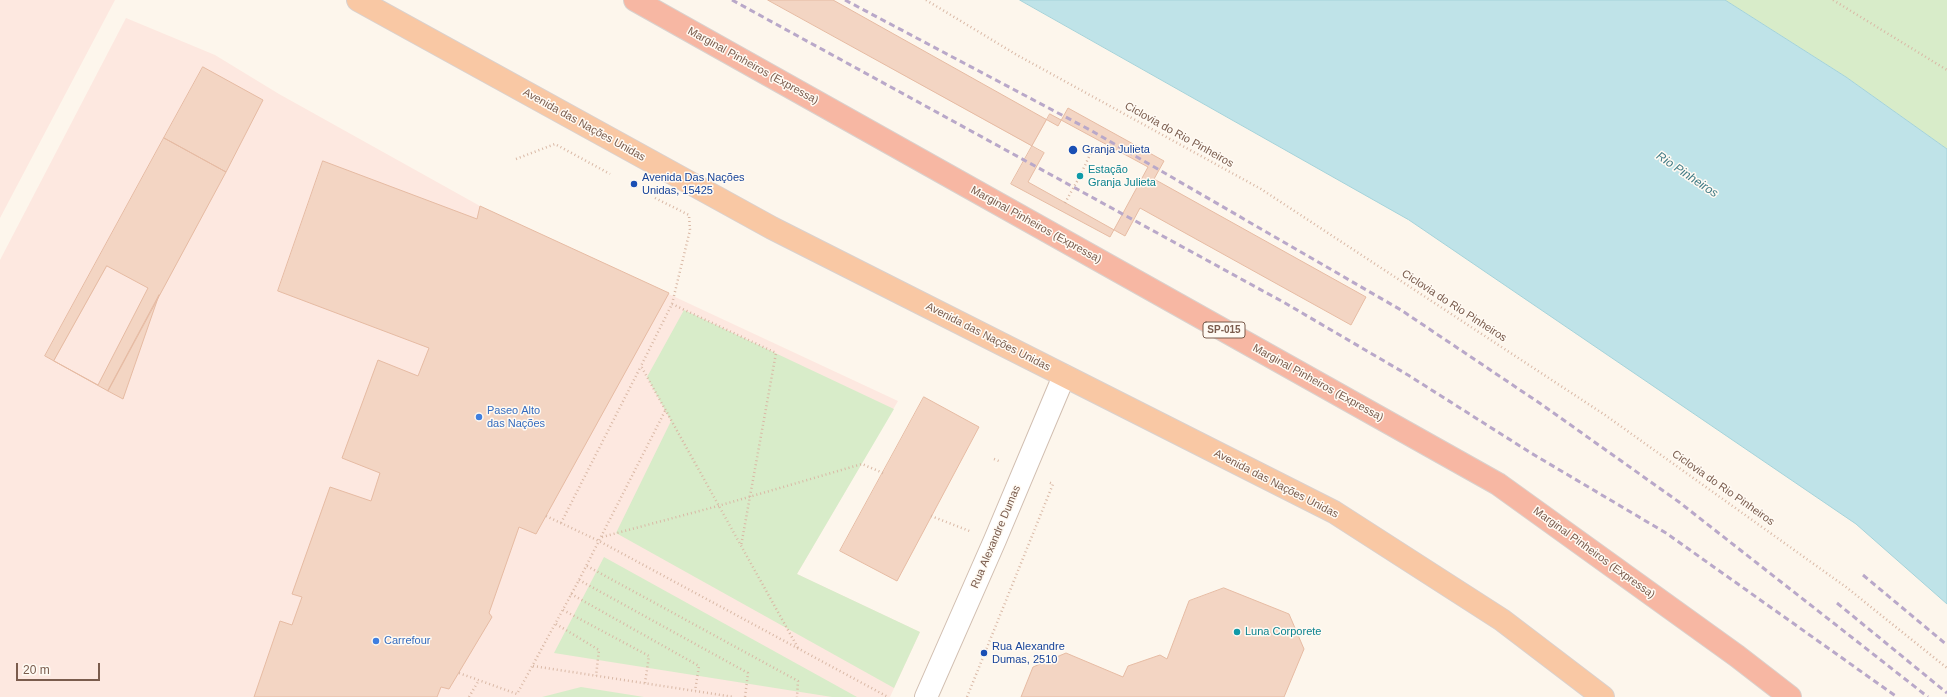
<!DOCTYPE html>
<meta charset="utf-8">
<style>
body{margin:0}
#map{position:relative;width:1947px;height:697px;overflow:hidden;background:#fdf6ec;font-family:Arial,sans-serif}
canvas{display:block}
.scale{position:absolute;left:16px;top:663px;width:84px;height:18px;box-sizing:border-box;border:2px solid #7a5c4d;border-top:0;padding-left:5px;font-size:12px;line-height:14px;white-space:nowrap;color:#7a5c4d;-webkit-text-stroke:3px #fffaf3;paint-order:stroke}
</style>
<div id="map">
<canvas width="1947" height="697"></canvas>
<div class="scale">20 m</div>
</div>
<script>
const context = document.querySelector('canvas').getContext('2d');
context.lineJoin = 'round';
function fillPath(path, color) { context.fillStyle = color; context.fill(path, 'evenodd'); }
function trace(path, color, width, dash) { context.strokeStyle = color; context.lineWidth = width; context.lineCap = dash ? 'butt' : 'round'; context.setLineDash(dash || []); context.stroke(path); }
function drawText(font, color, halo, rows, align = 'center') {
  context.font = font + ' Arial,sans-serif'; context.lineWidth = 3; context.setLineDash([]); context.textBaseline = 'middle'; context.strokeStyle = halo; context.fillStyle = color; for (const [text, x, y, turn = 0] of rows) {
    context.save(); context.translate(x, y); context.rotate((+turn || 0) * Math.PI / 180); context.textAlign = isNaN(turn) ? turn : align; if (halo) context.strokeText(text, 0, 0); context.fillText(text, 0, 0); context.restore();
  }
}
fillPath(new Path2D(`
 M0,0H115L0,218Z
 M126,18L215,55L279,94L480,206L898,401L797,574L920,632L890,697H0V260Z`), '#fde8e0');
fillPath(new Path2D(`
 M1725,0H1947V149L1846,77Z
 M684,310L894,409L797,574L920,632L894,688L616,533L671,421L647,377Z
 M604,557L857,697H832L554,653Z
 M581,687L644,697H542Z`), '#d8ecc9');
const water = new Path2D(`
 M1020,0H1725L1846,77L1947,149V604L1856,524L1409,220Z`);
fillPath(water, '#bfe3e8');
trace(water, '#a5d3da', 1);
const building = new Path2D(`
 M768,0H833L1058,126L1068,108L1164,161L1154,179L1366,297L1351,325L1140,208L1125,236L1028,182L1044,153Z
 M203,67L263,100L226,172L164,138Z
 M1050,114L1148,167L1110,237L1011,184Z
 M164,138L226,172L108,391L45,356Z
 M323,161L477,219L480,206L669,293L536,534L519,527L489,613L492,617L449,689L441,687L437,697H254L280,621L292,625L302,597L292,594L330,487L371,501L380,473L342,458L378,360L418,376L429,348L278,291Z
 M107,266L148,288L98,385L54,361Z
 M159,295L123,399L108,391Z
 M924,397L979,427L897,581L840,551Z
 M1224,588L1289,614L1304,649L1284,697H1021L1033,667L1066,653L1123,677L1128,666L1160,655L1167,659L1189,601Z`);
fillPath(building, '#f3d5c3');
trace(building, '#e6bba3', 1);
const tertiary = new Path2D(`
 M926,697L995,540L1064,376`);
const trunk = new Path2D(`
 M358,0L772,228L1334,512L1502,620L1603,697`);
const motorway = new Path2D(`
 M635,0L1498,484L1737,656L1790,697`);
trace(tertiary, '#d1beb0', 24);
trace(trunk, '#dad1cd', 24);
trace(motorway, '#dad1cd', 24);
trace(new Path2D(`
 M926,0L1017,55L1261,189L1605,415L1846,587L1947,668
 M1833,0L1947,70
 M516,159L555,144L610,174
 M1080,176L1094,146
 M655,198L689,215L690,230L672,304L641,366L798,648
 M672,304L776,353L741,546
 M994,459L1001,462
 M546,516L599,541L888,697
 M931,516L972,532
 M561,523L641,366
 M602,537L718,506L862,464L883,473
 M587,566L798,681L797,697
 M579,580L748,673L745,697
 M571,594L699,666L695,691
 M563,610L649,656L645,683
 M556,624L599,650L596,676
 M533,666L734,697
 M459,673L517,694L579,580L665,411
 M469,697L479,680
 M967,697L1053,484L1048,482`), '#d9b8a5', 2.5, [1, 3]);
trace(tertiary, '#fff', 22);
trace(trunk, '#f9c8a4', 22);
trace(motorway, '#f7b7a3', 22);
trace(new Path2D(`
 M732,0L1285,303L1408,375L1531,453L1666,533L1897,697
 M845,0L1092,131L1401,310L1541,404L1679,502L1928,697
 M1863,575L1947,645
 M1837,603L1947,693`), '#b9a8c9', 3, [6, 4]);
trace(new Path2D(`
 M1065,203L1080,176`), '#d9b8a5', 2.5, [1, 3]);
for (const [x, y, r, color] of [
 [1073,150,5,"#1a4fb4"],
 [1080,176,4,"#0f9aa8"],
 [634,184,4,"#1a4fb4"],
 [479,417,4,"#3f7fe0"],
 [1237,632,4,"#0f9aa8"],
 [376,641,4,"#3f7fe0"],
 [984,653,4,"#1a4fb4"]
]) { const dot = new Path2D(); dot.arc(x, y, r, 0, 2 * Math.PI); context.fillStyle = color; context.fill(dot); trace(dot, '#fffaf3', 1.5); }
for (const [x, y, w] of [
 [1224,330,42]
]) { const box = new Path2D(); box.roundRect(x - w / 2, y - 8, w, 16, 3); context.fillStyle = '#fffaf3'; context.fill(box); trace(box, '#7a5c4d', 1); }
drawText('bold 10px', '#7a5c4d', null, [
 ["SP-015",1224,330]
]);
drawText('11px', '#7a5c4d', '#fffaf3', [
 ["Marginal Pinheiros (Expressa)",753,66,29],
 ["Avenida das Nações Unidas",584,125,29],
 ["Ciclovia do Rio Pinheiros",1179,135,29],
 ["Marginal Pinheiros (Expressa)",1036,225,29],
 ["Ciclovia do Rio Pinheiros",1454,306,33],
 ["Avenida das Nações Unidas",988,337,27],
 ["Marginal Pinheiros (Expressa)",1318,383,29],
 ["Avenida das Nações Unidas",1276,484,27],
 ["Ciclovia do Rio Pinheiros",1723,488,35],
 ["Rua Alexandre Dumas",996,537,-67],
 ["Marginal Pinheiros (Expressa)",1594,553,36]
]);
drawText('11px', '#164399', '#fffaf3', [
 ["Granja Julieta",1082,150],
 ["Avenida Das Nações",642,178],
 ["Unidas, 15425",642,191],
 ["Rua Alexandre",992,647],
 ["Dumas, 2510",992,660]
], 'left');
drawText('11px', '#0d838f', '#fffaf3', [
 ["Estação",1088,170],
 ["Granja Julieta",1088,183],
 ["Luna Corporete",1245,632]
], 'left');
drawText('11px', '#366cbe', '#fffaf3', [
 ["Paseo Alto",487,411],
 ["das Nações",487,424],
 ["Carrefour",384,641]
], 'left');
drawText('italic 12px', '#437c86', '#fffaf3', [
 ["Rio Pinheiros",1687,175,34]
]);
</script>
